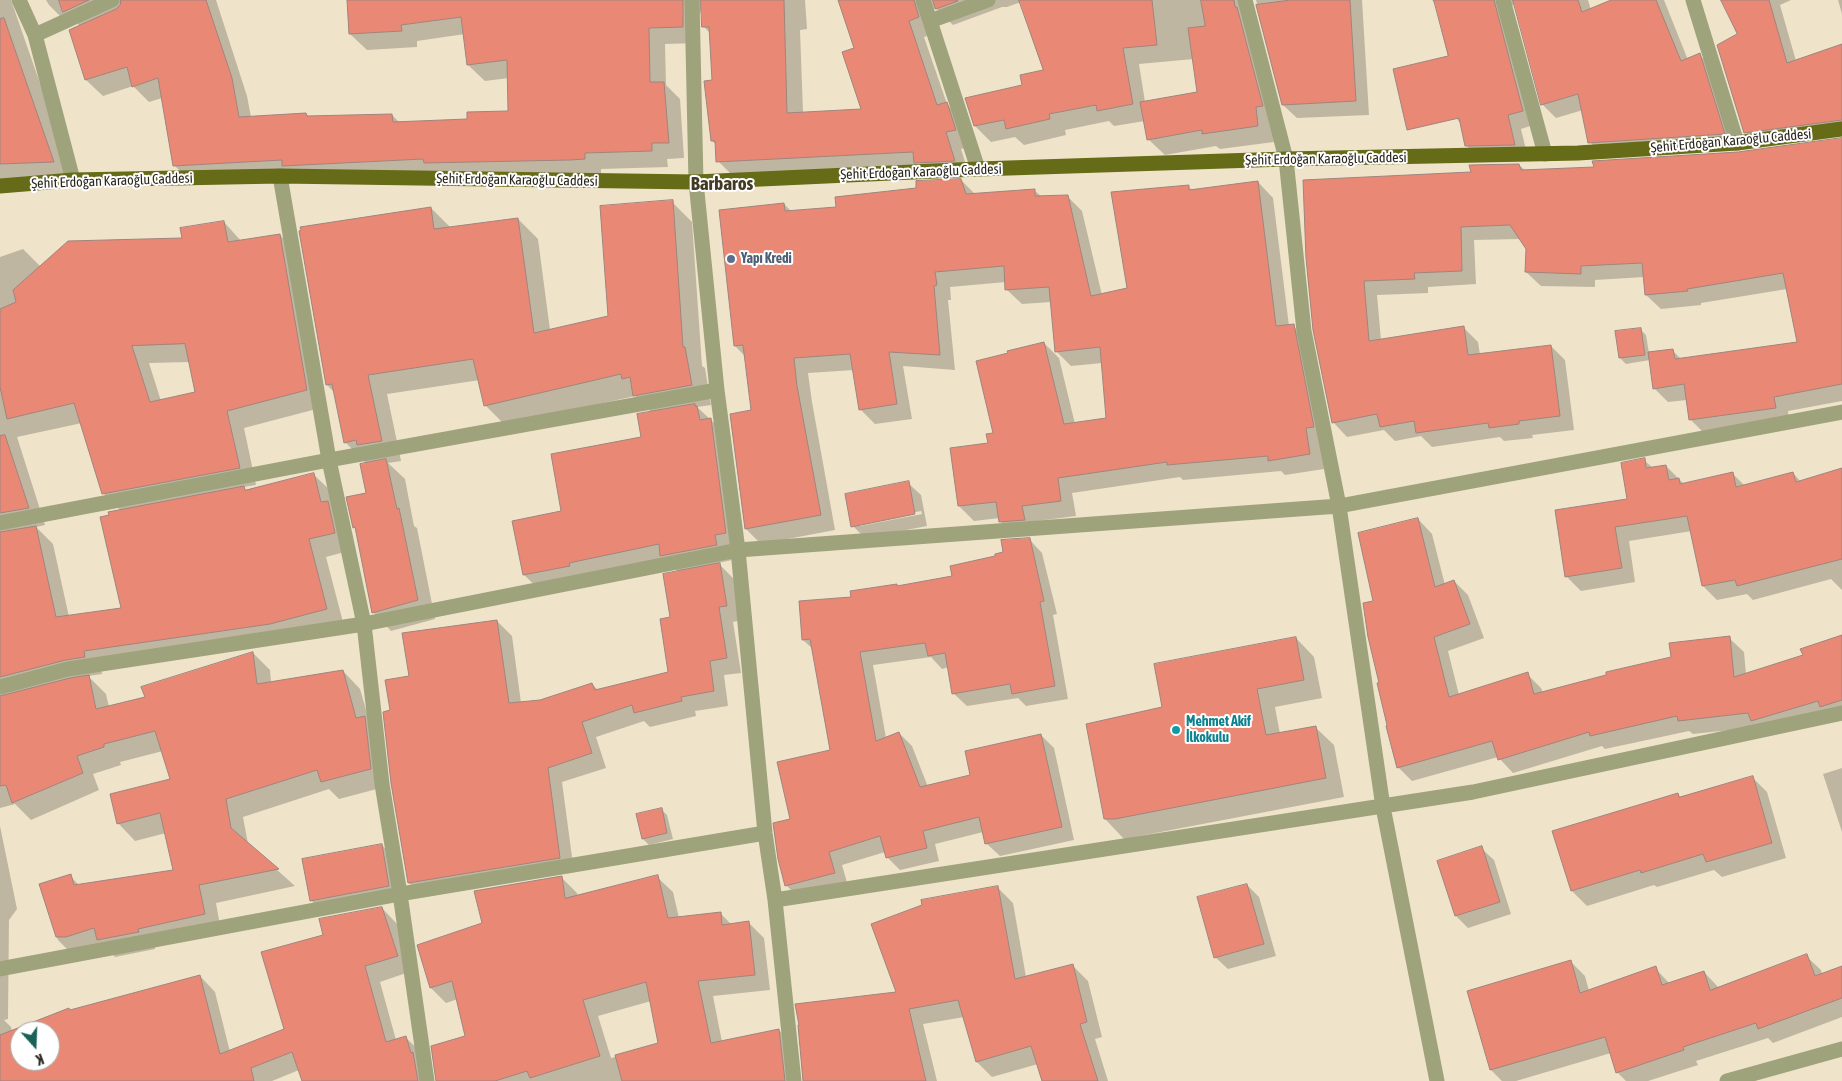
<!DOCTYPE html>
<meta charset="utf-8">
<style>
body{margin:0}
#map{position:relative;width:1842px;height:1081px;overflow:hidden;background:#efe4ca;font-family:"Asap Condensed",sans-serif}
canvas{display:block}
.north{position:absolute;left:10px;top:1021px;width:50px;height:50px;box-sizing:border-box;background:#fff;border:1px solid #aaa8a4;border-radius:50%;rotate:160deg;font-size:14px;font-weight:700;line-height:20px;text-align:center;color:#2a261c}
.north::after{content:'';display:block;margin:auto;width:18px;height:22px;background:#196258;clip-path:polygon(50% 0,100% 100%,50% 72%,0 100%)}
</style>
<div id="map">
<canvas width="1842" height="1081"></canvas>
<div class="north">K</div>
</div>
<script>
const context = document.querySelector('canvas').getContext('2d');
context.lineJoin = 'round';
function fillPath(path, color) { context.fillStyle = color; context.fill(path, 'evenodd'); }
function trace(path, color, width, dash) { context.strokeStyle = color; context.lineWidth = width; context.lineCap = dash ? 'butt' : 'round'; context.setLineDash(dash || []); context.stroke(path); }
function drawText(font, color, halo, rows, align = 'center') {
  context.font = font + ' "Asap Condensed",sans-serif'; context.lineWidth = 4; context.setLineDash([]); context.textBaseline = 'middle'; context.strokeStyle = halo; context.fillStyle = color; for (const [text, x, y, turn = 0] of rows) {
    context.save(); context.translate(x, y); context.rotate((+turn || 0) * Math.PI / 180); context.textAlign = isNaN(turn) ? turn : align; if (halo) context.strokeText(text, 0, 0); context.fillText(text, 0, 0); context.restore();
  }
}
fillPath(new Path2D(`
 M0,0H11L75,184L0,187Z
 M46,0H216L247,96L251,117L306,114L309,117L392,115L400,123L468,120L510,112L509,78L485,81L468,65L465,34L417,41V47L367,50L350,34L348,0H805L807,29L800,30L803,113L862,110L856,49L840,0H1245L1271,123L1274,142L1220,149L1216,146L1165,155L1148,139L1145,121L1114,126L1109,121L1065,130L1066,135L1024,145L1015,137L991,142L975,126L1024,85L1045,71L1021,2L1007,7H1002L953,25L936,8L930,14L934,34L924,37L947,104L962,120L971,146L961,149L970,177H734L718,161L717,145L712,141L714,82L711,34L703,26L702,10L698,16L699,43L665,44L666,85L680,99L684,158L667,159L668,167L601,169V175L191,182L174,165L162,98L149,102L133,86L103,96L86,80L71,31L80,26L71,18L65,21L49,5ZM1194,59L1199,93L1145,102L1139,64Z
 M1256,0H1362L1369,115L1297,118L1283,105Z
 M1432,0H1588L1591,10L1615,0H1664L1688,60L1699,55L1713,68L1737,148L1603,156L1590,142L1583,110L1556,118L1543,105L1515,3L1507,11L1536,124L1521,129L1528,158L1480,159L1466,145L1461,124L1456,118L1449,57L1436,5Z
 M1722,0H1791L1780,5L1796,61L1842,46V135L1759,146L1745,132L1739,34Z
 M1838,0H1842V14Z
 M1842,139V401L1788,411L1789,422L1704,433L1690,419L1687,400L1668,402L1654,388L1650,360L1626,364L1620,358L1640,329L1646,335L1649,353L1673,351L1681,359L1799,343L1787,289L1701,303V305L1661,309L1646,295L1645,277L1595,280V287L1541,286L1526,272L1527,249L1520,239L1474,240L1476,284L1428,287V293L1377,295L1381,340L1464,328L1478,342L1480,355L1551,346L1565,360L1574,430L1532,435L1533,438L1504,441L1500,437L1432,447L1421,436L1395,441L1384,430L1347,437L1333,422L1315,329L1473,173L1519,165L1526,171L1595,169L1738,154Z
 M961,180L975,194L1034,190L1042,197L1067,196L1082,211L1102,295L1128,289L1188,186L1193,191L1258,182L1273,198L1289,326H1293L1309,341L1324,469L1285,475L1281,471L1183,480L1180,477L1072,493L1076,516L1037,521L1015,536L1000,521V518L974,521L959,506L994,434L1044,343L1059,358L1075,424L1108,419L1102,363L1071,366L1056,351L1051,302L1022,304L1006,289V282L950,287L951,300H948L955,370L903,366L912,419L875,424L860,409L854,370L808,373L812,402L835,530L761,544L746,529L752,411L746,357L735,346L784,204L792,212L837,208Z
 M672,202L692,222L702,366L705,368L711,405L697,407L726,434L732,560L718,563L734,579L741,620L733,622L741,673L724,675L728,706L695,711L696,716L650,727L644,721L596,737L606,768L562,782L574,872L424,897L409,883L392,711L411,677L497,621L512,636L521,703L541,701L592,684L598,690L670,673L671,618L679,573L667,561L540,590L524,575L513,522L563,512L643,438L652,413L635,396L505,425L485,405L480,380L387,394L401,461L388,463L405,479L414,526L417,528L435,619L391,631L373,612L357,530L354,527L368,494L367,464L345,442L335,393L327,385L431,208L451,228L518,219L538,239L550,330L609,317Z
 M224,222L241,241L280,235L297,252L324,407L244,428L256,485L243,487L247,491L313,474L331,491L352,550L326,557L344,626L101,668L102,674L88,676L106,694L109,707L146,697L253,653L270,670L271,682L343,671L360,689L388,786L339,799L329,789L243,817L248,844L295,886L216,903L221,931L155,946V949L115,957L106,947L75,957L58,940L40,885L70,876L80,886L175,871L166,833L135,841L118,823L172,780L163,751L120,762L121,765L93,774L99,790L31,820L15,804L0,808V257L23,249L41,267L183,240ZM190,362L196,393L161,401L149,363ZM82,423L103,493L121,511L122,609L69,617L53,544L36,527L45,525L17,437Z
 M1644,460L1653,468L1666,466L1684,484L1733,474L1745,486L1793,473L1801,482L1842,469V590L1831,579L1753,600L1747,594L1717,600L1703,586L1692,531L1629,541L1635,582L1581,591L1566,576L1628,500Z
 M908,483L921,495L927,526L865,538L853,526ZM921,511L922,514L860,526V523Z
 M1418,519L1432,534L1445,585L1454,581L1468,595L1484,638L1448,651L1459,695L1527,674L1541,688L1543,693L1672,658L1729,638L1744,652L1746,674L1804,656L1842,636V718L1693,734L1689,731L1605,749L1602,746L1513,773L1498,757L1412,781L1398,767L1381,683L1375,602Z
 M1029,539L1042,553L1057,614L1053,615L1068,699L1026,706L1018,698L967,706L953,693L949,667L942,669L931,657L873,665L886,738L899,733L912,746L928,787L972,776L1041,735L1054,748L1074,840L1000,856L986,843L983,832L935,844L939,861L900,870L887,857L885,852L842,865L848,886L800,899L787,886L780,859L792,820L831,751L814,650L803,640L852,598L954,577L997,557Z
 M1296,638L1314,657L1322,698L1275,707L1280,734L1315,727L1334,745L1344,797L1124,839L1106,820L1088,725L1164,708Z
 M1842,768V832L1823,774Z
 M1752,777L1767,792L1786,858L1722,877L1714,870L1657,887L1654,885L1587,906L1572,891L1678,794L1681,798Z
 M661,809L667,815L673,839L649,845L643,839Z
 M0,826L17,909L9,920L8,1019L4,1020L11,1027L12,1031L71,1011L200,976L215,992L230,1052L285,1030L324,936L382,908L397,924L412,971L380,982L396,1040L405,1037L421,1052L430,1081H303L299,1070L272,1081H0ZM20,1031H50V1061H20Z
 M382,845L394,858L401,899L323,913L311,900Z
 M1481,848L1494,860L1511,914L1468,928L1456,916Z
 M657,877L673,892L679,918L720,913L732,925L749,923L764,938L770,990L713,996L722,1042L779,1030L794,1046L798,1081H439L467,1037L458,999L446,1003L431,988L484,924L562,878L577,893L578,896ZM651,1001L660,1044L611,1058L598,1016Z
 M1247,885L1259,897L1276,956L1228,969L1215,957Z
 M998,888L1013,903L1026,977L1073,966L1088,981L1102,1037L1095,1039L1108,1081H1043L1038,1064L992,1077L977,1062L964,1017L923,1024L937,1081H804L898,993Z
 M1806,956L1821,970L1822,974L1842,968V1017L1773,1043L1768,1038L1696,1061L1698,1065L1648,1081H1626L1617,1072L1611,1053L1516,1081H1502L1491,1070L1571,962L1585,976L1589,991L1655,968L1670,984L1704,972L1719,988Z`), '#0003');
const building = new Path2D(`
 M59,0H89L63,12Z
 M121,0H206L232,78L239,117L306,113L307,116L392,114L393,122L467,119V112L508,111L507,60L467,65L461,17L401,25L402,31L349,34L347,0H683V27L649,28L650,82H664L669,143H652V151L585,153V159L570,160L424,163L423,159L282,166V160L173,166L158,78L132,87L127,67L85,80L69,30L116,9L120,5Z
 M701,0H784L787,113L861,109L842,52L854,48L838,0H914L919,17L909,21L937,105L947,102L956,130L946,132L955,161L914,163L913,152L716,162L715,141H711L704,81L712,80L709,27H702Z
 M933,0H957L958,1L936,9Z
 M1019,0H1152L1157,45L1123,48L1133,104L1097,111L1096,105L1049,114L1050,119L1006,129L1004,120L974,126L965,98L1022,85L1020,75L1043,70Z
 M1201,0H1234L1235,7H1237L1263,106L1256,107L1258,126L1202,134V130L1147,140L1140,102L1197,92L1188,28L1205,26Z
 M1291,0H1350L1356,101L1282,105L1256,5Z
 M1434,0H1494L1523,111L1508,115L1515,145L1465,146L1459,118L1407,130L1393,69L1448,56Z
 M1513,0H1578L1582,12L1611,0H1656L1681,61L1700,53L1725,134L1588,143L1578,94L1541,105Z
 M1721,0H1769L1787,63L1842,44V120L1744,133L1717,45L1737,34Z
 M4,18L54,162L0,164V19Z
 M1842,138V384L1774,397L1776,408L1689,420L1684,384L1653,389L1648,352L1673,349L1675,359L1797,342L1783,273L1687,289L1688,291L1645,295L1642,263L1581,266V274L1525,272L1526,249L1510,225L1461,227L1462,271L1414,273L1415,279L1364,281L1369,341L1464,326L1468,355L1551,345L1560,416L1519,421V424L1489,428L1488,423L1416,433L1414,421L1380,427L1377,414L1332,423L1313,330L1306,258L1303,180L1471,172L1469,165L1519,164L1521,170L1594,167L1592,161L1738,152Z
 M961,179L966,194L1035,189V196L1068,195L1091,296L1127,288L1111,192L1189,185V190L1258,181L1276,326L1294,324L1314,427L1306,428L1310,454L1268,461V456L1167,465V462L1058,478L1061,501L1022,506L1025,520L999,522L996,502L958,506L950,448L988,443L986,434L993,433L976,361L1008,353L1007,351L1044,342L1064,424L1106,418L1100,347L1055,352L1049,287L1005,290L1004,266L935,272L937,285L934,286L940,355L889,352L897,404L859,410L850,354L794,358L797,386L821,515L745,529L730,414L751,410L743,345L734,346L719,210L784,203L785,211L836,207L835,197L916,188V181Z
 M673,200L683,347H685L692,385L633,396L630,377L622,379L621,374L484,406L473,359L368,375L382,441L357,445L356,440L344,443L332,384L326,385L299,231L301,230L300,227L431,207L434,229L518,218L534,333L608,316L600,206Z
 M224,221L228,242L280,234L307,390L227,411L240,468L102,494L74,403L7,419L0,387V309L16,302L13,290L68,241L182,238L180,228ZM185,344L195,392L150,402L132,346Z
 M1641,328L1645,355L1619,358L1615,331Z
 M695,404V406H697L700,420L711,418L726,533L715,535L717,545L660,556L659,544L569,563L570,566L523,575L512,521L561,511L551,454L641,437L637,414Z
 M5,435L29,508L0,513V436Z
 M1645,458L1646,468L1666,465L1669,480L1679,478L1680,484L1733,472L1736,487L1793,472L1796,482L1842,468V559L1737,586L1735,580L1702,586L1687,516L1615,527L1622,568L1565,577L1555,510L1627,499L1621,463Z
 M386,459L397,509L399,508L418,600L372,613L355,527L353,528L346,497L366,493L360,464Z
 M314,473L321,502L328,501L335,533L309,539L327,609L270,624L84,651L85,657L66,660L0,677V532L36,526L56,617L121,608L100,517L109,515L108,512L244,486L245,490Z
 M909,481L915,514L851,527L845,494Z
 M1418,518L1435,587L1454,580L1470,624L1434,637L1449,697L1528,672L1534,694L1606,675V672L1671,657L1669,643L1730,636L1734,677L1803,655L1800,649L1842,635V700L1820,707L1818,701L1751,721L1748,713L1678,721L1677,716L1590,736L1589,732L1498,760L1492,741L1397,768L1386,726L1387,725L1377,683H1379L1368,637L1363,603L1373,601L1358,533Z
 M1030,538L1044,601L1040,602L1055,686L1012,694L1010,684L952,694L945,653L928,656L925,643L860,652L876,741L899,732L920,787L970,775L965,751L1041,734L1062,827L985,844L979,817L923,831L927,848L886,858L880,836L829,852L835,873L785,886L778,859L773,823L790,819L777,762L830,750L810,639L802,640L799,601L851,597L850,591L897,584V586L952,576L950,566L995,556V554L1003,552L1001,540Z
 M720,563L727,606L719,607L727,658L710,661L714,691L681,697L682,701L634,713L632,705L582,722L592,753L548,768L560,858L408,883L391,783L383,712L390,710L385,680L409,676L402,633L497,620L509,703L540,700L592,683L595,690L668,672L660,619L670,617L663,574Z
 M1296,637L1304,680L1257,689L1266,735L1316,726L1326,778L1115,819H1104L1086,724L1162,707L1154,664Z
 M253,652L257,684L343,670L356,718L365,716L371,769L321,782L317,770L226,799L231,828L279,869L199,885L205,914L138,929L139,932L97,940L94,928L66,937H56L39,884L71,874L74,885L173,870L160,813L117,824L110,794L170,779L155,731L104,744V747L77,756L83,773L12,803L6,785L0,786V696L70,678L89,675L96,709L145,697L141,687Z
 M1753,776L1772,843L1706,862L1703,854L1641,873L1640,870L1571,891L1552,831L1678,793L1679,797Z
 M662,808L667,833L642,839L636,814Z
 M382,844L389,886L310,901L302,859Z
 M1482,846L1500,902L1455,916L1437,861Z
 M658,875L668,918L721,912L722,925L749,921L755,975L698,981L711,1043L779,1029L785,1081H622L615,1055L658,1043L646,982L583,1000L600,1056L530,1078L527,1071L495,1081H436L431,1046L465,1036L452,981L430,988L417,945L482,923L474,891L562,876L565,898Z
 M1247,884L1264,944L1214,958L1197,897Z
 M998,886L1015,979L1073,964L1087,1022L1080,1024L1098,1081H1042L1031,1046L976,1062L958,1000L909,1009L926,1081H803L798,1025H799L795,1004L896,992L871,924L922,905L921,900Z
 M382,907L398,956L365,966L386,1042L406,1036L411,1053L413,1052L418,1081H302L292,1052L251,1068L254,1081H0V1035L69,1008L70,1010L200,975L220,1054L284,1029L261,952L323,935L319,919ZM20,1031H50V1061H20Z
 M1807,954L1815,976L1842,966V998L1758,1029L1756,1023L1683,1047L1684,1050L1616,1073L1605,1037L1490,1070L1467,991L1571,960L1580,993L1656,966L1662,985L1704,971L1710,990Z`);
fillPath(building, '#e98975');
trace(building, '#a0837d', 1);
trace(new Path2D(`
 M19,0L35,35L73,180
 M692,0L696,182L717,390L738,550L765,833L775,900L794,1081
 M923,0L930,21
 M1245,0L1286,159L1304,331L1339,506L1383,807L1437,1081
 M1503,0L1545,154
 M1693,0L1737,143
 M35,35L112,0
 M978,169L930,21L988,0
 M280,176L329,460L364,624L382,784L400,894L427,1081
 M0,523L329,460L717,390
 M0,687L68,669L364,624L738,550L1339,506L1842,412
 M775,900L1473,792L1842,713
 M0,969L400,894L765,833
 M1727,1081L1842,1049`), '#9ea37c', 15);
trace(new Path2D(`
 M0,186L73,180L280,176L696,182L978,169L1286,159L1578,153L1737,143L1842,129`), '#656b16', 15);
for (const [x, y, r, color] of [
 [731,259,5,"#5c6f8a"],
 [1176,730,5,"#0f9aa8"]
]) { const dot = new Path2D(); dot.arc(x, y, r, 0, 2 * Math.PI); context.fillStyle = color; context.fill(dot); trace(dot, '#fff', 2); }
drawText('14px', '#2a261c', '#fff', [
 ["Şehit Erdoğan Karaoğlu Caddesi",1731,141,-5],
 ["Şehit Erdoğan Karaoğlu Caddesi",1326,159,-1],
 ["Şehit Erdoğan Karaoğlu Caddesi",921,172,-2],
 ["Şehit Erdoğan Karaoğlu Caddesi",517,180,1],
 ["Şehit Erdoğan Karaoğlu Caddesi",112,181,-2]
]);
drawText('bold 14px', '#4e5e75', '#fff', [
 ["Yapı Kredi",741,259]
], 'left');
drawText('bold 14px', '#0d838f', '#fff', [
 ["Mehmet Akif",1186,722],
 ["İlkokulu",1186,738]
], 'left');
drawText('bold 19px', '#423a24', '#fff', [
 ["Barbaros",722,184]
]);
</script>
